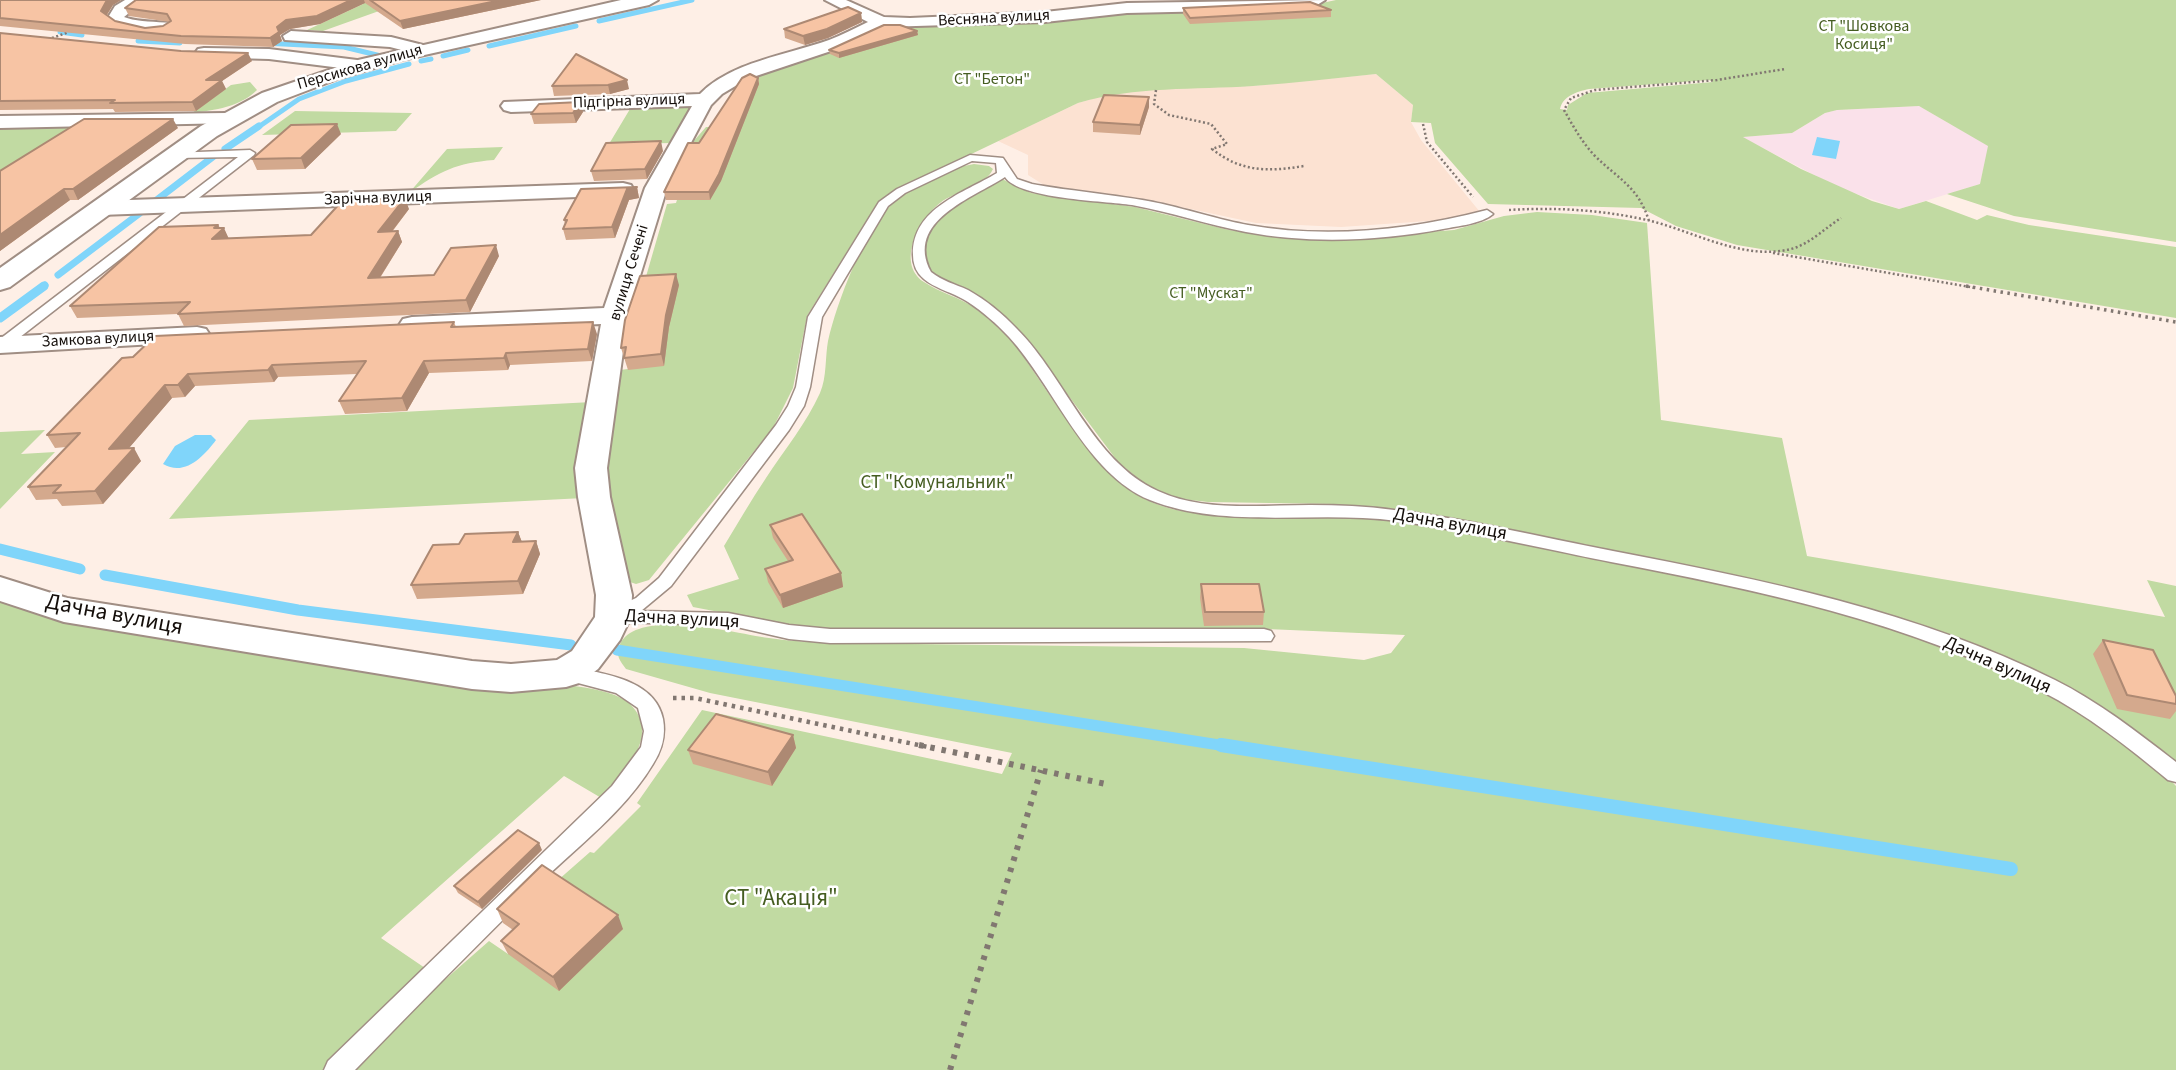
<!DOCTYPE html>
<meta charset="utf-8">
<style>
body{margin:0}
canvas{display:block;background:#feefe6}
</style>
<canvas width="2176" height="1070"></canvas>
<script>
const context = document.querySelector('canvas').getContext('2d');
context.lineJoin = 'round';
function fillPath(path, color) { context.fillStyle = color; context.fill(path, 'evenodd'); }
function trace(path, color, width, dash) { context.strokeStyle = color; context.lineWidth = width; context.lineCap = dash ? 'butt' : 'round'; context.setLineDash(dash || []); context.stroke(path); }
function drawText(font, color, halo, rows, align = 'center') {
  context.font = font + ' "Source Sans 3",sans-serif'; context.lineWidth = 5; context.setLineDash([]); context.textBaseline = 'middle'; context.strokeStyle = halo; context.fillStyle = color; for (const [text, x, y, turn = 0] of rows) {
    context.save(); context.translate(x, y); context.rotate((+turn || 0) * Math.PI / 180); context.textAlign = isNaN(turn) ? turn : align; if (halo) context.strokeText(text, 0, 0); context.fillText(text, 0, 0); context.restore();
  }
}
fillPath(new Path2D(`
 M1919,106L1989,146L1980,184L1899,209L1837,187L1742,137L1792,133L1825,113L1837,110Z`), '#fae1ea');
fillPath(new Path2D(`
 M1376,74L1413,105L1411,122L1421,140L1480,212L1443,220L1341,227L1256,223L1144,199L1044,185L1028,175V155L998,141L1078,103L1104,95L1131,90L1252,86Z`), '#fce2d2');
fillPath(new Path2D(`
 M346,0L393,6L323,31L307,30L363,4Z
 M1336,0H2176V242L2014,216L1947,194L1980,184L1988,146L1919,106L1837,110L1825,113L1792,133L1743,137L1801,169L1872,201L1899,209L1926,201L1977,220L1987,215L2029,225L2176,247V318L1737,245L1676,226L1641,208L1488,204L1435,143L1431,123L1411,122L1413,105L1376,74C1335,78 1294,83 1253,86C1194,90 1136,86 1078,103L894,191L877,204L807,316L793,388L773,428L649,580L636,584L630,582L608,482L607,465L620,370L628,369L629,356H623L667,204L676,203L680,190L669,189L692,143L706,127H715L745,82L758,75L902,25L1105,13L1294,9ZM1709,80L1713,82L1587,93L1568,105L1567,110L1560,109C1563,96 1576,92 1589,89Z
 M250,82L257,90C240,107 215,110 192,113L231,85Z
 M697,102L674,143L609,144L633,104Z
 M295,111L412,113L396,131L262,135Z
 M80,127L0,191V128Z
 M503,147L494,160C456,163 440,171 409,193L447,149Z
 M974,164L989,166L993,169C985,187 955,191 940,203C920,218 895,263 924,282C940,293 960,297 976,309C991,320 1004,333 1016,346C1049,392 1084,453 1128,488C1171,523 1242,514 1294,515C1334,516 1372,517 1411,523L1778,594L1898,629L2036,684L2151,759L2176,786V1070H355L440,984L489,941L508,954L525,939L516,917L590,852L594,853L641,806L637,803L702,710L1002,774L1012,753L710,693L626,669C620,661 615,655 620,644C638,607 737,634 769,638C789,641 809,642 829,643L1244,648L1364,660L1391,653L1405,635L1267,629H822L797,627L693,607L687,595L739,579L724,546C738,523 751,500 766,478C785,449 806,424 820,393C827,377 825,357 828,341C837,302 864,230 893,203C912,185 948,168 974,164Z
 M1002,179L1031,193L1135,207L1229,230L1270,236L1337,239L1454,230L1504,216L1537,212L1592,215L1647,223L1661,420L1782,438L1807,556L2165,617L2147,580L2176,586V766L2146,741L1900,621L1805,591L1432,516L1333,504L1208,502L1173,498L1151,489L1118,462L1029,343L936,278C898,231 968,195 1002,179Z
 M592,402L584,498L169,519L249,420Z
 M45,430L21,454L55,452L0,509V432Z
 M0,600L51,618C143,632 235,647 328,661C378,669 429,682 480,683C514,683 605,680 630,704C662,736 623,772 603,799L564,776L381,938L425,968L323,1070H0Z`), '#c1daa2');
fillPath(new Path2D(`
 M1817,137L1840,141L1836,159L1812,155Z
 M195,435H211L216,440C204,456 185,477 163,464L175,446Z`), '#80d5fa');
trace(new Path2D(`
 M599,21L692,0
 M60,32L82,35
 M138,41L180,43
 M263,43L344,47L381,56
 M489,46L576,26
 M443,56L468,50
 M421,61L431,59
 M257,128L299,99L346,81L409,64`), '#80d5fa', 5);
trace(new Path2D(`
 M225,149L259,126
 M154,202L214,156
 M58,275L140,213
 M41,288L45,285`), '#80d5fa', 7);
trace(new Path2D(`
 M0,318L44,286`), '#80d5fa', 9);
trace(new Path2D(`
 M0,549L80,569
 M105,575L298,610L571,645
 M617,650L1232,747`), '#80d5fa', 11);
trace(new Path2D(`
 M1221,745L2011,869`), '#80d5fa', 14);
const service = new Path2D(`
 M250,150L255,153L254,155L6,348L0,349V339L238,157L175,158L170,155L171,153Z
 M970,155L1003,158L1017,179L1032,184C1070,191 1110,194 1148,201C1182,207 1214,219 1248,225C1327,239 1410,230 1487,210L1493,214C1481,224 1458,226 1443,229C1380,241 1309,244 1246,232C1208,225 1171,212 1132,205C1105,201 1019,199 1005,177C973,198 904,221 931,272C942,281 955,284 968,290C986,300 1003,314 1017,329C1066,378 1092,461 1158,491C1203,512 1261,505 1310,505C1338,505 1366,506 1394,510C1468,519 1540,537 1613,551C1764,580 1916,611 2055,680C2099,702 2137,732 2176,762V782L2168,780C2128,747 2088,715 2041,691C1907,621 1758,590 1611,562C1540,548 1469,531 1397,521C1317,510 1225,530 1150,500C1086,474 1054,386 1009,337C997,324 983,312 968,302C947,288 913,286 913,255C912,208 964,193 997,173L996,163L972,161L905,193L888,206L822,317L810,387L804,406L789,430L671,586L641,611L728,613L789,625L830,629H1264L1271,631L1274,636L1271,641L830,643L789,639L728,625L606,622L604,617L606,612L636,598L659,578L776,425L788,406L796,387L808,317L879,202L897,189Z
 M566,666C599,673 655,678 663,719C666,736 662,750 653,764C625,811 578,846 539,884C477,945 416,1007 355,1070H324L328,1061L612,786L641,747L644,731L638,708L616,693L559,678L556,673L559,668Z`);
const minor = new Path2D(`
 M125,0H145L124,17C143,25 189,19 200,31L192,36C167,34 125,38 107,19L115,6Z
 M825,0H846L884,17L910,18L1045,12L1127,3L1325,0L1317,5L1261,10L1127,13L1045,22L884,27L843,47L747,79L722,94L711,105L667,188L628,315L607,468L610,497L632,595L631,617L620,640L598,669L579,683L566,687L511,692L472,689L64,622L0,601V577L67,598L472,661L511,664L557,660L572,651L595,617L596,595L578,497L575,468L601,324L412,333L403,331L399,325L403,319L412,317L604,308L645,188L692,106L511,112L504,110L501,106L504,102L700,94C731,62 787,55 829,40C842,35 855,28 868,22Z
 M291,31L391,37L427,46L430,50L421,55L390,47L285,40L283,36Z
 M204,48L269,49L357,60L366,65L357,70L269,59L198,57L195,53L198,49Z
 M226,113L236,119L233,123L0,128V116Z
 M623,183L631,185L634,190L631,195L101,215L93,213L90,208L93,203L101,201Z
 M197,327L206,329L210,335L206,341L0,353V337Z`);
const secondary = new Path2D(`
 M621,0H658L649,5L402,60L340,78L277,102L217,136L10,287L0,290V268L201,126L262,93L358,60Z`);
trace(service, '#a08e84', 3);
trace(minor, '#a08e84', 4);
trace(secondary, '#a08e84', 4);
trace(new Path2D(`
 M52,38L69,32
 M1156,90L1154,104L1169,115L1211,124L1227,144L1212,149C1241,172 1268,172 1304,166
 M1423,124L1427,142L1473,197
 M1509,210C1555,207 1602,210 1647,220C1694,231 1742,261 1791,249C1810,244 1825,228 1841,218
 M1649,221C1638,186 1618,179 1594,155C1582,142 1573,126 1564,110L1571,98L1595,90L1717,80L1785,69
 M1773,253L1976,288`), '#817771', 2.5, [2, 2.5]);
trace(new Path2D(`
 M1966,286L2176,322`), '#817771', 3.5, [2.5, 4.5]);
trace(new Path2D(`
 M673,698H695L928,747`), '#817771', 4.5, [3.5, 5]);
trace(new Path2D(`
 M919,745L1106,784
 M950,1070L1041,770`), '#817771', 6, [4.5, 7]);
fillPath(service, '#fff');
fillPath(minor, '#fff');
fillPath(secondary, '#fff');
fillPath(new Path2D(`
 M0,0H121L113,5L107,15L115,21L145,28L163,26L170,22L129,16L125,8L136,0H541L403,29L365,3L320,24L290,29L280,35L282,41L273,47L185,44L0,26Z
 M1183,8L1331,10V17L1190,24L1183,14Z
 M861,13L862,22L828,38L805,45L785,38L784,29Z
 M917,31L918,35L839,58L830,54L829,50Z
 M0,33L252,61L222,81L226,89L196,111L115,112L113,109L0,110Z
 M576,54L629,89L610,94L554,96L552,86Z
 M758,78L759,84L721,181L710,200H666L664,192L699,143Z
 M1149,97V107L1140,135L1093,132V122Z
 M583,112L576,123L534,124L531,114Z
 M178,128L78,200H70L0,251V171Z
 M341,134L305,169L257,170L252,159Z
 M663,151L647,179L594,181L591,171Z
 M637,187L639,198L629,200L615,238L566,240L563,229L565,224L564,220Z
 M409,209L392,232L398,231L402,242L380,278L434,275L499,256L470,312L184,326L178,314L77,318L70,306L218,225L229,239L311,235Z
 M679,285L669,327L664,366L628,370L621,348Z
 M454,322L456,327L597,334L592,361L510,365L508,370L429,373L407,411L345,414L339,401L357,374L278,377L274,382L195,386L185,397L172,398L128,449L141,461L103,504L62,506L57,499L36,500L28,487L66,447L55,448L47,435L133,357Z
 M770,525L841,573L843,587L783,608L768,582L765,569L788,561L773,538Z
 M518,532L522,542L536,541L540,554L523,594L417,599L411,585L459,544Z
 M1201,584L1264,612L1263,625L1204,626L1200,598Z
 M2103,640L2176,696V711L2170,719L2117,709L2093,654Z
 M793,735L796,748L772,786L693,764L688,750Z
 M542,850L482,909L458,893L454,886Z
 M497,909L623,929L559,991L508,954L501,941L513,930L503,923Z`), '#d4a98d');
fillPath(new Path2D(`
 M107,0H121L113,5L104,19L101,11Z
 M351,0H364L365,3L320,24L290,29L280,35L277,27L286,20Z
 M501,0H541L403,29L400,21Z
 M861,13L862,22L828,38L805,45L803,36Z
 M917,31L918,35L839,58V53Z
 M279,32L282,41L273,47L270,38Z
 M248,53L252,61L222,81L226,89L196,111L192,102L206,80Z
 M758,78L759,84L721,181L710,200L709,192Z
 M627,80L629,89L610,94L608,85Z
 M1149,97V107L1140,135V125Z
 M580,102L583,112L576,123L573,113Z
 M173,119L178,128L78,200L73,189Z
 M337,124L341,134L305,169L301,158Z
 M661,141L663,151L647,179L645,169Z
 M637,187L639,198L629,200L615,238L612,227L627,189Z
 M64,189L70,200L0,251V235Z
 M405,198L409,209L383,243L378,232Z
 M218,225L221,231L224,228L229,239H212L214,228Z
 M398,231L402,242L372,290L368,278Z
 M496,245L499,256L470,312L466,300Z
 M676,274L679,285L669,327L664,366L661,354L666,315Z
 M593,322L597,334L592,361L588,349Z
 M506,353L510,365L508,370L504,358Z
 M424,361L429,373L407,411L402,398Z
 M272,365L278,377L274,382L268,370Z
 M188,374L195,386L185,397L178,385Z
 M165,385L172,398L117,462L109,449Z
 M134,448L141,461L103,504L95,491Z
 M518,532L523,545L513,542Z
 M536,541L540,554L523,594L518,581Z
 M841,573L843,587L783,608L780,595Z
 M793,735L796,748L772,786L768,772Z
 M539,843L542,850L482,909L478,902Z
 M618,915L623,929L559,991L553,977Z`), '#ad8973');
const building = new Path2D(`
 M0,0H107L101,11L115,21L145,28L163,26L171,21L167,14L125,8L136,0H351L317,16L286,20L277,27L279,32L270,38L181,36L0,18Z
 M370,0H501L400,21Z
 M1310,2L1331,10L1190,18L1183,8Z
 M848,7L861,13L827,29L803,36L784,29Z
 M884,25H900L917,31L839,53L829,50Z
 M0,33L181,51L248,53L206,80H222L192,102L110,103L115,100L0,101Z
 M576,54L627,80L608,85L552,86Z
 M750,74L758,78L719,174L709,192H664L688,143H699L742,78Z
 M1104,95L1149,97L1140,125L1093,122Z
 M580,102L573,113L531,114L539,104Z
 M84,119H173L73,189H64L0,235V171Z
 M337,124L301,158L252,159L291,125Z
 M661,141L645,169L591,171L606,143Z
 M637,187L627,189L612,227L563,229L567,220H564L581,189Z
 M405,198L378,232L398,231L368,278L434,275L451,248L496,245L466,300L178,314L190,302L70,306L159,227L218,225L214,228H224L212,239L311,235L342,201Z
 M676,274L666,315L661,354L624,358L626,347L621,348L625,320L640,276Z
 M454,322L451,327L593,322L588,349L506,353L504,358L424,361L402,398L339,401L366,361L272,365L268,370L188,374L178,385H165L109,449L134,448L95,491L53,493L61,485L28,487L80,433L47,435L122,358L133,357L155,336Z
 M802,514L841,573L780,595L765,569L793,560L770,525Z
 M518,532L513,542L536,541L518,581L411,585L433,545L459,544L465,534Z
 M1201,584H1259L1264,612H1205Z
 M2103,640L2153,650L2176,696V704L2127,695Z
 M716,714L793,735L768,772L688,750Z
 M518,830L539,843L478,902L454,886Z
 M542,865L618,915L553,977L501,941L519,924L497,909Z`);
fillPath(building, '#f7c4a4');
trace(building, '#ad8973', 2);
drawText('16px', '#140e0a', '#fff', [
 ["Весняна вулиця",994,19,-3],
 ["Персикова вулиця",360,68,-16],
 ["Підгірна вулиця",629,102,-2],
 ["Зарічна вулиця",378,199,-2],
 ["вулиця Сечені",630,273,-73],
 ["Замкова вулиця",98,340,-3]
]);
drawText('16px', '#455d21', '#fff', [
 ["СТ \"Шовкова",1864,27],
 ["Косиця\"",1864,45],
 ["СТ \"Бетон\"",992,80],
 ["СТ \"Мускат\"",1211,294]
]);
drawText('19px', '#455d21', '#fff', [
 ["СТ \"Комунальник\"",937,484]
]);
drawText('19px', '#140e0a', '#fff', [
 ["Дачна вулиця",1450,525,10],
 ["Дачна вулиця",682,620,3],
 ["Дачна вулиця",1997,666,24]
]);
drawText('23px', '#140e0a', '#fff', [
 ["Дачна вулиця",114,616,11]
]);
drawText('23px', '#455d21', '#fff', [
 ["СТ \"Акація\"",781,900]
]);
</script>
